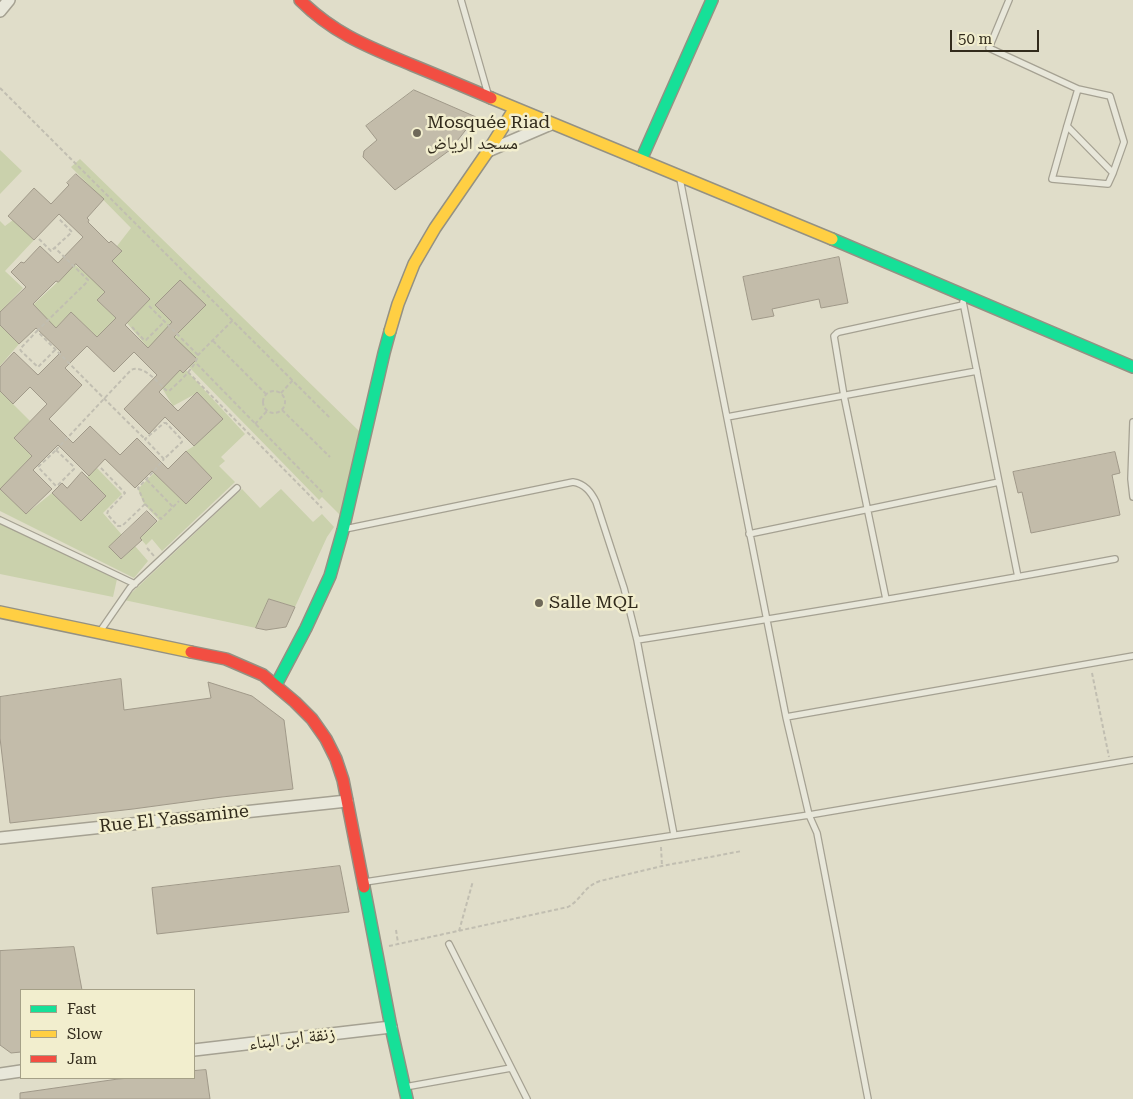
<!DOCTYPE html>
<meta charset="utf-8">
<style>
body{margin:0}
#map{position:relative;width:1133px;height:1099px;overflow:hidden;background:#e0ddc9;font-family:"Roboto Serif",serif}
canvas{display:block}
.legend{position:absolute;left:20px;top:989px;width:175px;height:90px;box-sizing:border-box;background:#f2eece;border:1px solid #a5a087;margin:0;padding:6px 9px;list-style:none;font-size:15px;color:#322b1c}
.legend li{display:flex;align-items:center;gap:10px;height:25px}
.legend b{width:25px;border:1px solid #a5a087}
.scale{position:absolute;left:950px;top:30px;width:89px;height:22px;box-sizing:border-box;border:2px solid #322b1c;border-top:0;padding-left:6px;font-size:15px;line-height:18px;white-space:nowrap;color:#322b1c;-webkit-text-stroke:4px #f2eece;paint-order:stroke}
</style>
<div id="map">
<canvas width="1133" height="1099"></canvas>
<ul class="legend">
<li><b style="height:6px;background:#16e098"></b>Fast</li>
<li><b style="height:6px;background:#ffcf43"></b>Slow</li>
<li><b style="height:6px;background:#f24e42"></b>Jam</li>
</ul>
<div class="scale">50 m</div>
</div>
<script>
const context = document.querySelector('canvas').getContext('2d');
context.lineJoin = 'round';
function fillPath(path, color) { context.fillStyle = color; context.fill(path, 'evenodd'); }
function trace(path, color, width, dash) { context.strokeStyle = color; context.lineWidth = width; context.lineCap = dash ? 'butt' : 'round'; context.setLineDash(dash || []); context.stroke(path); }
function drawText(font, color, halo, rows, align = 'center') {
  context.font = font + ' "Roboto Serif","Noto Naskh Arabic",serif'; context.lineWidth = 5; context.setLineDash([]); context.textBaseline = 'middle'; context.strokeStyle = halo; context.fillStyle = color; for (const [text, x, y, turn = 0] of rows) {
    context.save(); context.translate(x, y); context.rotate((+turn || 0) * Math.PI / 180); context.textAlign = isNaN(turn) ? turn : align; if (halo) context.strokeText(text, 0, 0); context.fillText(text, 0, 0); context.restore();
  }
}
fillPath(new Path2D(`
 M0,150L22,171L0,194Z
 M80,159L359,431L341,516L322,497L319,500L189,367L148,348L127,323L150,299L124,273L97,300L116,318L97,337L71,312L55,329L33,305L65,275L56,265L64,256L94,280L122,251L117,246L131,228L71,167Z
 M13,220L34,240L5,271L23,288L0,312V221L5,226Z
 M0,325L19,344L0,366Z
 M180,370L183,373L186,370L245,434L221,457L225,461L219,466L235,482L162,551L152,539L146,545L140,538L159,520L144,504L138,489L155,472L159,478L186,504L212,478L186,451L194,446L222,419L197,393L173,406L162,388Z
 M0,391L30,421L14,438L32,456L1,489L26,514L52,493L81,521L106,496L87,477L97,468L122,494L103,513L122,535L109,547L121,559L135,546L148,561L134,578L0,511Z
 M242,489L260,508L281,489L313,522L322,514L334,527L327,537L295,607L269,599L256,628L124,600Z
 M0,523L117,579L113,597L0,574Z`), '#cad1ac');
const building = new Path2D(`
 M414,90L476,117L450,150L395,190L363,157L364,151L377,140L366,126Z
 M76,174L104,199L87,218L89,220L88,222L109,243L111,241L122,251L112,261L150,299L125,325L148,348L172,322L155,305L180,280L206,305L174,337L197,359L183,373L180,370L159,392L178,411L197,392L223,419L194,446L165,417L149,434L124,409L157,375L134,352L114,372L87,346L65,368L82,385L49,419L73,443L90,426L120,455L137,438L168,469L186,451L212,478L186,504L152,471L135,488L105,459L89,476L58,445L33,470L52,489L26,514L0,489L32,456L14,438L47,404L30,387L13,404L0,391V367L14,352L38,375L61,352L36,328L19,344L0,325V312L26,287L11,272L21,262L24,263L40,246L58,263L83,237L59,214L34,240L8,216L34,188L51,204L69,185L67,183ZM76,264L105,292L97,300L116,318L97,337L71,312L56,328L33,304L56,281L58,282Z
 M839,257L848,303L821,308L819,299L772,309L774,316L752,320L743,277Z
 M1115,452L1120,473L1112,475L1120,515L1031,533L1022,492L1018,493L1013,472Z
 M82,472L106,496L81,521L52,493L62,483L67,488Z
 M147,511L157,521L140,538L142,540L121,559L109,547Z
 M269,599L295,607L286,627L266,630L256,628Z
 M121,679L124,710L211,698L208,682L252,696L284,720L293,789L222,797L133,809L10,823L0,738V697Z
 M340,866L349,912L157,934L152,888Z
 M74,947L82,990H21V1052L11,1053L0,1045V951Z
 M206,1070L210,1099H20V1093L118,1079L130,1078H194V1071Z`);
fillPath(building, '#c3bcaa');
trace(building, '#a09989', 1);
const lane = new Path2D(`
 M461,0L488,94
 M1009,0L989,48L1078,89L1110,96L1124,142L1113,173L1108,184L1052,179L1067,126L1078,89
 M1067,126L1113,173
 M680,179L786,717L809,815L817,833L868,1099
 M963,302L1018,577
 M727,417L977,371
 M1133,422L1131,479L1133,497
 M0,520L135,584
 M345,529L573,482C585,484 591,492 596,502L624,588L637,640L674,835
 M749,534L999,482
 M886,599L844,396L834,336L837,333L839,332L963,305
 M101,630L130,588L237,488
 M637,640C796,615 956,589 1115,559
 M786,717L1133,656
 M365,882L809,815L1133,760
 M449,944L527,1099
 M405,1087L511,1068`);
const street = new Path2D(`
 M0,11L9,0
 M488,151L551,124
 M0,838L347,801
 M194,1050L391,1027
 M0,1074L21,1071`);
const fast = new Path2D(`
 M641,160L712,0
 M832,239L1133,367
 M276,685L306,628L330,576L343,530L384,353L390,331
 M364,887L391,1027L407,1099`);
const slow = new Path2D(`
 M491,98L832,239
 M390,331L398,304L414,264L435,228L488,151L515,108
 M0,612L191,652`);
const jam = new Path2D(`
 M300,0C334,34 369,47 412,65C439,76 465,87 491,98
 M191,652L226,659L263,675L295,702L312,719L326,739L336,759L343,780L364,887`);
trace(lane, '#a5a192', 8);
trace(street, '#a5a192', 14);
trace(fast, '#949183', 14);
trace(slow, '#949183', 14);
trace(jam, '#949183', 14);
trace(new Path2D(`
 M0,88L330,418
 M39,239L51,251L72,232L59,219
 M149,306L198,355
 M132,327L144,340H146L164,322
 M37,331L86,283L88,280L55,248
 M213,341L266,394
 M55,350L38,367L21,351L20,349L37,331C73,367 109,404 145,439
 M197,364L323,493
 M188,372L322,508
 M263 402a11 11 0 1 1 22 0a11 11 0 1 1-22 0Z
 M281,393L293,380
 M282,410L330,457
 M164,423H166L182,440V442L164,459L145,439Z
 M255,424L267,411
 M56,450L131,370C143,364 157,382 166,390L169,391C178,383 196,367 198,355L233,320
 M56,450L74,467V469L58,485L56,486L38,467Z
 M101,468L125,493L108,511L107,514L118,526H122L145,504L138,488L153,472L164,459
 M147,480L173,507
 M145,504L161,519L179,501
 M147,548L154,556
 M1092,673L1109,757
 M661,847L662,866
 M396,930L398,943
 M459,931L473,881
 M389,946L568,907C582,899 583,887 600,881L662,866L742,851`), '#c1beb1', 2, [4, 2.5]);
trace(lane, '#e8e7da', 5.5);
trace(street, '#e8e7da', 11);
trace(fast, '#16e098', 11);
trace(slow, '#ffcf43', 11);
trace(jam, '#f24e42', 11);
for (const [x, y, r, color] of [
 [417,133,5,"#6f6959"],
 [539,603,5,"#6f6959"]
]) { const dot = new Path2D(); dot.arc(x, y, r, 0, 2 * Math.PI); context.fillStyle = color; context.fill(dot); trace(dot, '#f2eece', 2); }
drawText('18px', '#322b1c', '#f2eece', [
 ["Mosquée Riad",427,123],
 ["مسجد الرياض",427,144],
 ["Salle MQL",549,603]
], 'left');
drawText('18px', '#322b1c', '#f2eece', [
 ["Rue El Yassamine",174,819,-6],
 ["زنقة ابن البناء",292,1039,-7]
]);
</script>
